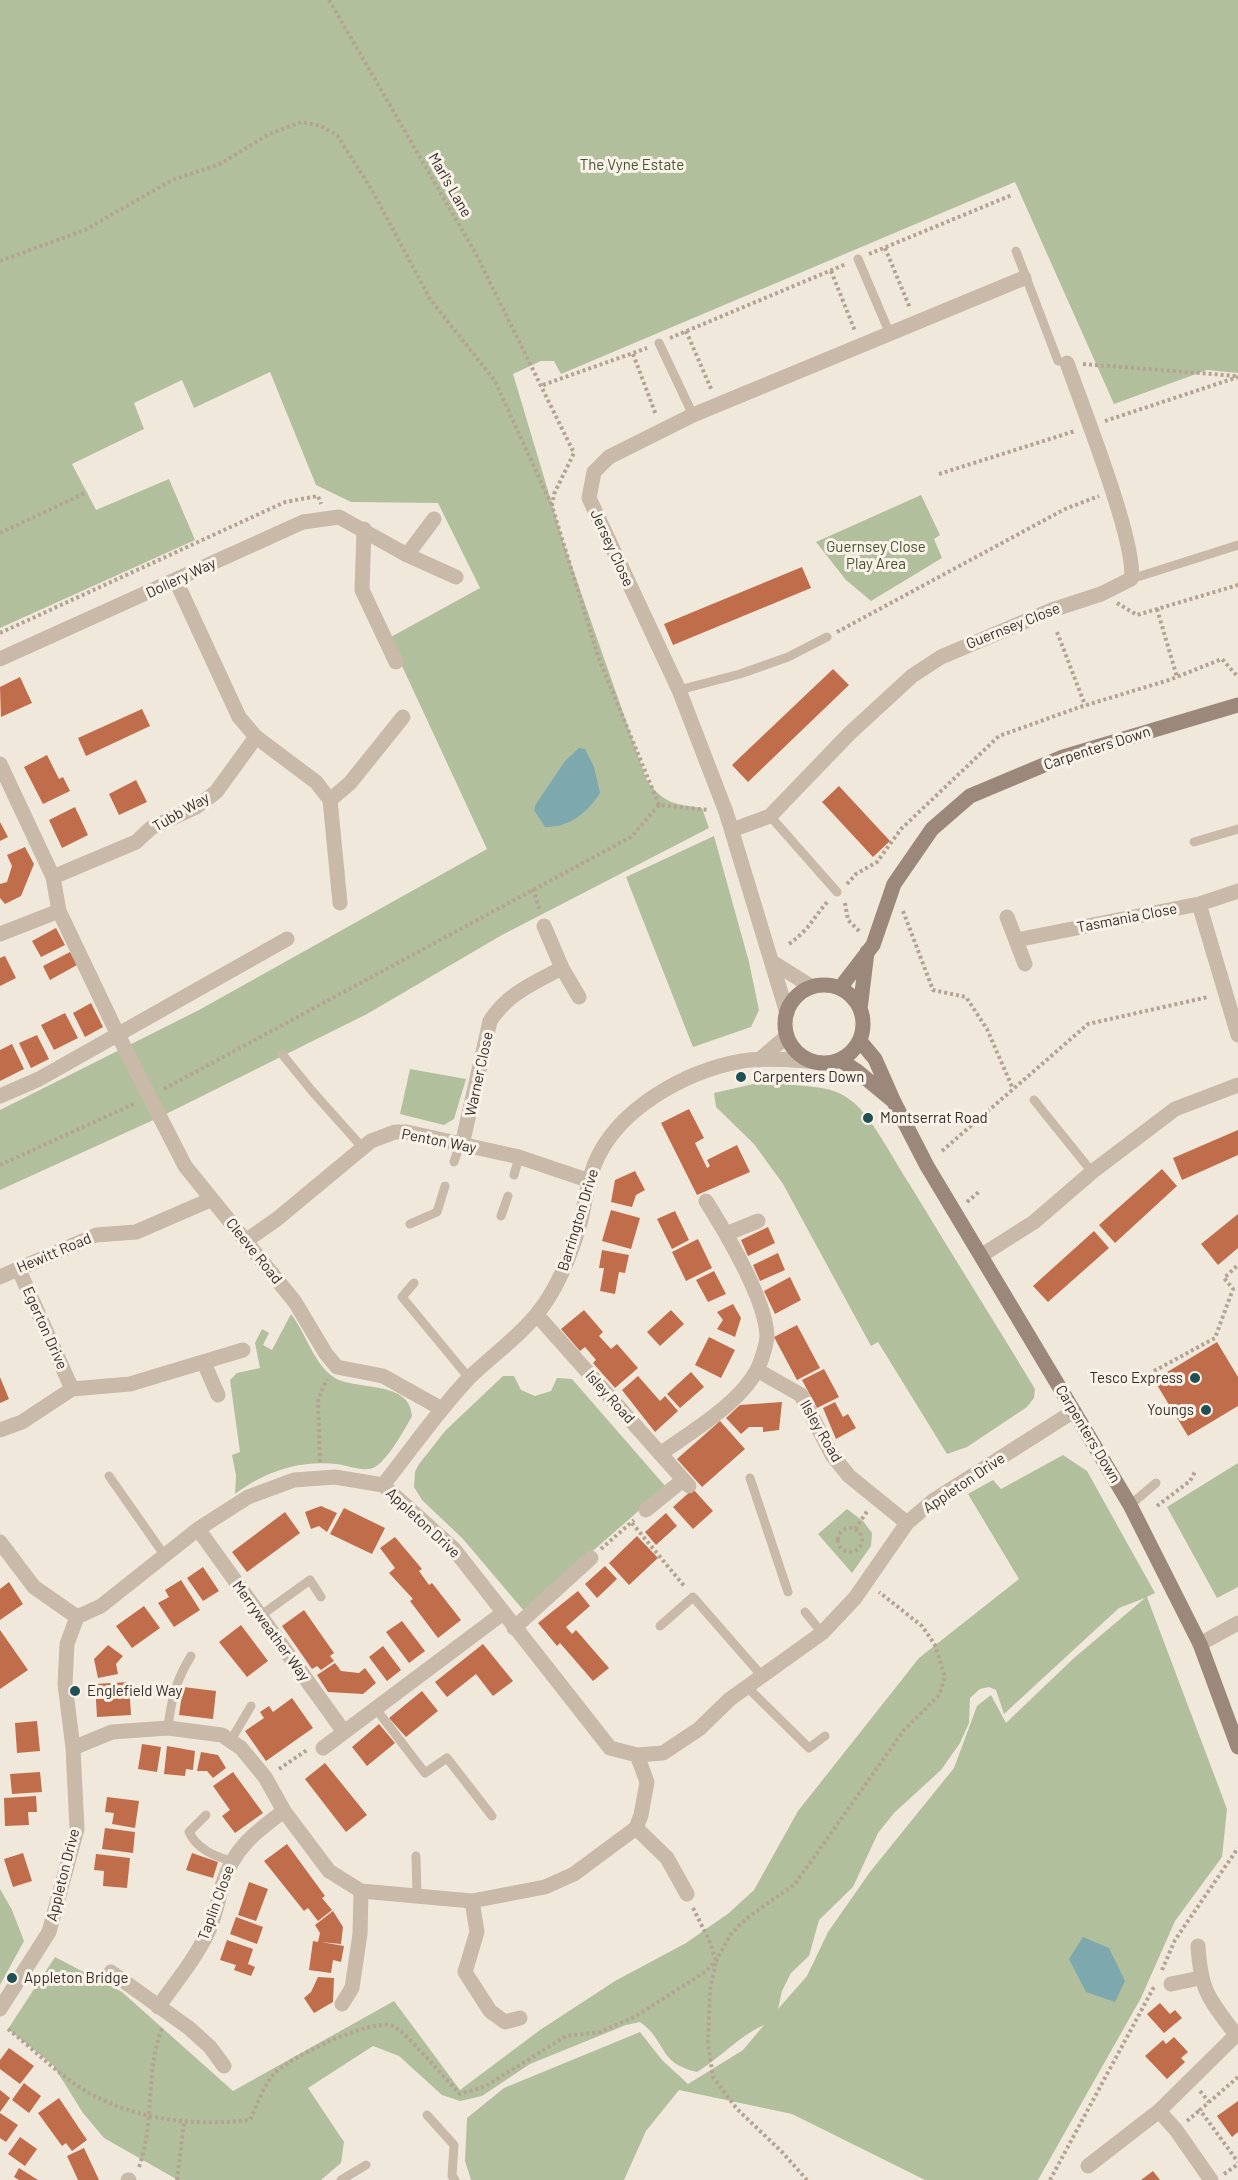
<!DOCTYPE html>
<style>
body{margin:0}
canvas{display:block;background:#f1e8dc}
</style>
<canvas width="1238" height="2180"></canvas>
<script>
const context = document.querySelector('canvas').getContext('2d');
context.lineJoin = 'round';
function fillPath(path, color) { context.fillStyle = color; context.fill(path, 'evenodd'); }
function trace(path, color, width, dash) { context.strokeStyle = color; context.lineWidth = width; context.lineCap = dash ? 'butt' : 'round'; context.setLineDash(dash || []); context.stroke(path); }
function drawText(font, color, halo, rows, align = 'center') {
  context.font = font + ' Barlow,sans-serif'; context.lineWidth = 6; context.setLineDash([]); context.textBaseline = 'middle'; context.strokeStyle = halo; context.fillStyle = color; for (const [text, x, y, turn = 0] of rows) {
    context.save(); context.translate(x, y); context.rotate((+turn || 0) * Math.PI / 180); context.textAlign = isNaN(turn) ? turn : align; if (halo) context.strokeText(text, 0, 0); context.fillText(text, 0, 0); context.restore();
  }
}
fillPath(new Path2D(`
 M0,0H1238V373L1207,370L1114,404L1015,182L561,374L554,361H541L513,374L564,544L647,781C665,804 674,804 702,808L709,828L502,935L367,1014L160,1117L0,1190V1110L199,1010L487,849L389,638L480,588L438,503L351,502L316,485L270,372L194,408L182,380L134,403L144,429L72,464L96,510L169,479L195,540L0,628Z
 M921,495L940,535L934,539L942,558L871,601L846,580L816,542Z
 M714,836L749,962L759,1010L751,1027L693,1047L626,877Z
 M410,1069L466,1079L454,1119L444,1125L400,1114Z
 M771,1080C799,1090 829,1081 853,1102C872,1117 896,1164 910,1185C951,1253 994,1321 1035,1389L1034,1398L1027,1407L967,1447L947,1454L878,1342L871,1346L783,1184L754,1144L716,1107L714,1093Z
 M291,1314C306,1333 314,1365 335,1378C358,1391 410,1380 412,1416C405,1429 386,1463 373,1468C361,1472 348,1465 336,1464C299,1460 264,1472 235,1494L236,1475L232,1455L240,1452L230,1380L237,1373L260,1368L255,1343L262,1329L269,1333L263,1345L272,1350Z
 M503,1376H514L521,1390L535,1396L551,1391L557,1378L572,1379L666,1487L524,1611L463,1539L422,1500L414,1487L415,1472L419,1464L445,1431Z
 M1063,1455L1087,1471L1155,1593L1147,1597L1227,1809L1222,1857L1175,1921L1141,1998L1038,2180H925L792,2114L679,2090L646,2131L624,2180H471L465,2161L467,2118L504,2088L640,2032L662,2060L688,2084L743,2050L764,2025C739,2036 720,2058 697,2072C657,2063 668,2042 640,2022L626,2025L530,2064L482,2096L460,2101L442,2095L399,2056L373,2046L308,2088L344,2142L341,2163L321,2180H178L104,2138L83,2113L53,2065L8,2029L55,1957L122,1992L233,2091L394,2001L460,2090L540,2030L615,1981L686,1943L729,1913L754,1890L798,1811L919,1658L1019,1579L968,1494L993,1480L1001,1489ZM1145,1598L1074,1658L1006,1723L991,1695L977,1706L954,1768L870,1872L828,1932L807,1976L778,2009L782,1991L791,1973L809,1956L819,1920L853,1887L878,1833L894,1813L941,1770L960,1743L969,1723L970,1698L980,1689L989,1687L996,1690L1004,1714L1119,1608Z
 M1238,1463V1587L1217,1598L1167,1507Z
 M847,1509L863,1521L872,1533L871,1546L852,1573L818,1534Z
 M0,1889L12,1910L24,1941L0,1985Z`), '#b2bf9d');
fillPath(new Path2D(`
 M579,748L585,749L594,767L600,793C588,812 569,828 545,827L534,810L536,804L565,761Z
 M1083,1937L1109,1948L1125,1981L1115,2002L1086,1992L1069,1959Z`), '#7da8ad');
fillPath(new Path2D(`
 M802,567L811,588L673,645L664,624Z
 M833,669L849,685L748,782L732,765Z
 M20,677L32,703L1,717L0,687Z
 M142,709L150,726L86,756L78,738Z
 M47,755L59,779L63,777L70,791L43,804L24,767Z
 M136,780L147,802L119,815L109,794Z
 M839,786L890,841L873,857L822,802Z
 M75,807L88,835L62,848L49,820Z
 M0,822L8,837L0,841Z
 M25,847L34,864L21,896L5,904L0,898V884L7,882L12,866L7,855Z
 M56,928L65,945L41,957L32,941Z
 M70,952L77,965L50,980L43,966Z
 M5,956L16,978L0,986V958Z
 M91,1003L103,1027L85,1037L73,1013Z
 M65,1013L78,1038L54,1050L41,1025Z
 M37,1035L49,1059L31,1068L19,1043Z
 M12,1044L24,1069L0,1081V1050Z
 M689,1109L704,1138L695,1143L707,1168L710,1166L707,1160L737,1145L750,1172L697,1195L661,1123Z
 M1238,1130V1155L1182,1180L1173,1158Z
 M1162,1169L1177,1186L1115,1243L1099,1225Z
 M635,1171L645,1190L636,1195L632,1207L611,1202L615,1180Z
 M611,1210L640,1218L631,1249L602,1241Z
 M675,1211L689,1240L672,1249L657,1219Z
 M1238,1214V1248L1218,1265L1201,1244Z
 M768,1227L775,1243L748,1256L741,1240Z
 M1094,1231L1109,1248L1048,1302L1033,1286Z
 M698,1239L712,1268L686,1281L672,1252Z
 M602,1250L629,1255L625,1273L619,1272L615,1294L600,1291L604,1268H599Z
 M778,1253L785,1270L760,1281L753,1265Z
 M714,1271L726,1294L708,1302L696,1280Z
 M790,1277L801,1300L775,1314L764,1291Z
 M733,1304L741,1318L735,1337L717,1329L723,1320L717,1312Z
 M584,1310L603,1332L599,1336L611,1349L617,1344L638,1368L615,1388L593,1363L596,1360L585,1347L580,1351L561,1329Z
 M671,1310L684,1324L660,1346L647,1332Z
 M797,1325L820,1368L797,1380L774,1337Z
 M709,1337L735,1350L721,1378L695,1365Z
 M1217,1342L1238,1377V1406L1188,1436L1154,1380Z
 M824,1369L839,1397L817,1408L802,1380Z
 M691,1372L704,1387L680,1408L667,1394Z
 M638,1376L660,1401L665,1396L678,1411L655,1432L622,1390Z
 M0,1377L9,1399L0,1403Z
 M782,1402L779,1430L763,1432V1427H749L741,1434L726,1418L740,1405Z
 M835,1402L843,1417L848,1414L856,1428L836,1439L823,1408Z
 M720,1421L745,1449L702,1487L677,1459Z
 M693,1489L713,1511L693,1529L673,1507Z
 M321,1506L337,1513L327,1532L319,1526L311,1529L305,1512Z
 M344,1508L385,1528L372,1554L330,1534Z
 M285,1512L300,1533L247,1572L232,1552Z
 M666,1513L677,1526L656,1545L645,1532Z
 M637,1536L658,1558L629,1585L609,1563Z
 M395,1537L422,1569L419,1571L429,1585L432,1583L461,1620L438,1638L410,1601L413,1599L389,1573L395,1568L380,1548Z
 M605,1566L617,1579L597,1598L585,1584Z
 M203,1567L219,1591L203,1601L187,1578Z
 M181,1580L200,1610L174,1627L158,1603L169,1597L165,1590Z
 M9,1582L23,1604L0,1620V1589Z
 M578,1591L590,1606L566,1627L572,1634L576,1630L609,1668L593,1681L560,1643L557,1646L538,1623Z
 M144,1606L160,1628L132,1648L116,1626Z
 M304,1610L334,1653L330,1656L334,1661L321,1670L317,1666L312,1669L282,1626Z
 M402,1621L425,1651L409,1663L386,1632Z
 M241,1625L268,1661L247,1677L219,1642Z
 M0,1630L28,1670L0,1689Z
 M483,1644L513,1681L493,1696L476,1674L447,1697L435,1682Z
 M108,1645L123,1656L116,1664L118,1674L98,1678L94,1659Z
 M383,1646L401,1670L387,1681L369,1657Z
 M335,1663L341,1671L359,1673L365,1668L376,1683L363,1694L328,1692L317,1675Z
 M129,1682L131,1715L97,1717L95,1684Z
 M183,1687L216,1691L213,1719L179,1715Z
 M422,1691L438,1711L406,1737L389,1718Z
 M292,1698L313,1728L266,1761L245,1731L264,1718L260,1712L269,1706L273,1712Z
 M37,1721L40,1751L17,1753L15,1723Z
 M379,1724L395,1743L367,1766L352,1747Z
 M142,1744L161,1747L157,1772L138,1769Z
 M167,1746L195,1751L193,1770L186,1769L185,1776L164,1774Z
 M201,1752L218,1755L226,1768L213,1778L207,1771H197Z
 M325,1763L367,1815L346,1832L305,1779Z
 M40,1772L42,1792L12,1794L10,1774Z
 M233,1772L263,1813L235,1833L222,1816L230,1810L213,1786Z
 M36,1796L37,1812H28L29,1825L5,1826L4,1798Z
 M107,1797L139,1801L135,1828L112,1824L114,1813L105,1812Z
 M105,1828L135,1832L133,1853L102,1849Z
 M287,1844L325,1896L322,1898L332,1910L318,1921L308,1908L304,1911L264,1861Z
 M23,1853L32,1881L13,1887L4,1859Z
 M192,1853L218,1862L213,1878L186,1870Z
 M96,1854L130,1858L127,1888L103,1886L104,1871L94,1870Z
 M249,1882L268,1889L256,1921L238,1915Z
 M333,1911L343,1927L341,1944L321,1942L344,1946L341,1962L333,1960L331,1973L309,1970L313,1941L318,1942L320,1933L315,1925Z
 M236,1917L263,1927L257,1944L230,1934Z
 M227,1940L253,1949L248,1964L255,1967L251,1976L234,1970L236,1965L220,1960Z
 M318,1977L334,1978L333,2002L314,2013L304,1998L311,1992Z
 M1160,2003L1170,2014L1175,2010L1182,2018L1164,2033L1147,2014Z
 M1174,2037L1188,2052L1181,2058L1185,2062L1167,2079L1145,2056L1163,2040L1166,2044Z
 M9,2048L34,2066L20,2084L0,2069V2060Z
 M24,2083L41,2096L29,2113L12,2100Z
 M0,2090L10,2098L0,2112Z
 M59,2098L87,2140L72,2151L66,2143L62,2146L38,2113Z
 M1238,2101V2132L1232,2137L1217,2116Z
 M0,2113L18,2125L6,2142L0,2138Z
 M20,2137L37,2149L25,2166L8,2154Z
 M84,2148L99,2180H78L67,2156Z
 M19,2168L38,2180H19L14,2177Z
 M1153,2171L1160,2180H1141Z`), '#c06d4b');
trace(new Path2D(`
 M329,0L476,254L574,453L554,494L552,506L599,659L659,805
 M885,248L910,308
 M869,254L1012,195
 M0,261L85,230L172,180L220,164L269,134L301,122L321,126L337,135L373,192L430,299L495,381L551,504
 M831,271L855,331
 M686,331L712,391
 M670,338L846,264
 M633,354L656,415
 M1083,364L1237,376
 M543,385L647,348
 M1105,421L1238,377
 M939,474L1075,431
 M0,533L87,492
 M1117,603L1137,615L1238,585
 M1157,609L1177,677
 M837,632L1065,509L1099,496
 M1057,632L1085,705
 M0,633L285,502L318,496L321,504
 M847,884L856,874L877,862L901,829L999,736L1080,707L1169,680L1222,659L1238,677
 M533,889L540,911
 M845,903L848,920L860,932
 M903,911L933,990L966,997L987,1029L1013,1089
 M789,944C809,930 813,918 828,901
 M164,1089L631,837L659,805L708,810
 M942,1151L1088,1024L1208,997
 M0,1165L136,1103
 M967,1202L980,1191
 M1154,1371L1215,1338L1233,1289L1224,1278L1238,1265
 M320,1462L318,1399L327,1379
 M1157,1506L1190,1481L1196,1470
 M632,1523L685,1587
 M838 1540a12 12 0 1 1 24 0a12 12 0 1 1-24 0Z
 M855,1529L868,1510
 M601,1549L634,1520
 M279,1769L307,1750
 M693,1908L709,1940L716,1961L710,1990L708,2044L713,2077L737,2109L782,2152L807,2180
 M1162,1970L1175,1940L1238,1848
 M8,2029C36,2051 63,2080 95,2096C143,2121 197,2126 250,2120C257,2105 263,2087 273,2075C287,2058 373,2017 393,2026C405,2031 447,2081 460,2094L486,2086L566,2036L600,2032L636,2016L705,1972L716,1961L731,1934L747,1918L795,1884L904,1730L939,1695L945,1677L935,1645L922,1626L879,1592
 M1238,2077L1200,2110L1238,2162
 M1200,2091L1209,2102
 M1187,2121L1200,2110
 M139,2167C156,2118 144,2077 162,2028
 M1224,2174L1238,2164
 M177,2180L184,2122
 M1050,2180L1155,1985`), '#b4a393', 4, [3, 3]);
trace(new Path2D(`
 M1016,251L1058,361
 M858,259L890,334
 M659,343L693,415
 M1131,579L1238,545
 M679,690L740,674L788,657L827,637
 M770,816L837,892
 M1194,842L1238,829
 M282,1054L312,1091L362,1147
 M1034,1100L1092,1172
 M454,1162L460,1144
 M514,1175L519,1157
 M501,1216L508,1196
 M410,1224L437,1212L445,1186
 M414,1283L402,1297L469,1378
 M109,1476L165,1556
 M750,1478L788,1592
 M1130,1505L1156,1483
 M805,1612L822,1633
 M260,1616L310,1580L321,1597
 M660,1626L693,1597L762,1676
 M747,1687L809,1748L825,1736
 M376,1709L425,1773L447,1758L492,1816
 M168,1728C171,1700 176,1680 191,1656
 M231,1740L251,1706
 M206,1815L189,1832C197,1849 214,1856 231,1861
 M416,1856L417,1897
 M427,2115L454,2145L452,2176L455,2180
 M341,2180L366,2165`), '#c9b9a9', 9);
trace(new Path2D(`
 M364,529L362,590L396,662
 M407,555L434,519
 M176,581L239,717L256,737
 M0,659L303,522L339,517L407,555L456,577
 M0,764L53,877L59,911L118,1035L185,1166L295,1302L326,1354L337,1367L383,1376L442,1409
 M330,800L350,783L403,717
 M732,830L770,816L849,734L912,676L941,657L1052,610L1101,594L1131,579C1138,546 1081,403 1067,363
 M53,877L136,842L151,828L196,807L216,792L256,737L316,782L330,800L340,903
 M1199,904L1238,1035
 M1007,917L1025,964
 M544,926L562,968L579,997
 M0,934L59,911
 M1016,940L1199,904L1238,891
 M774,963L812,987
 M787,1013L726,812L679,690L589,498L594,472L609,457L693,415L1024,278
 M759,1060L787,1036
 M0,1096L39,1079L287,939
 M462,1145L490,1021C508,993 534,983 562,968
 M726,1234L758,1221
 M247,1240L277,1219L371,1141L395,1132H407L519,1157L590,1181
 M982,1255L1034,1222L1092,1172L1175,1109L1238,1085
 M18,1268L72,1389
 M0,1277L96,1235L136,1232L210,1200
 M537,1315L689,1486
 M204,1363L218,1395
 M757,1370L801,1395L832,1455L849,1476L907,1523
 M0,1430L22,1422L72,1389L130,1384L243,1350
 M660,1454C691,1432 739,1404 757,1370C761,1362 767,1344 767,1335C765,1298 726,1233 706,1201
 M383,1485C411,1450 437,1412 468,1379C490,1357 518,1338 537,1314C558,1288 572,1252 581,1220C585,1201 588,1181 595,1163C618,1108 686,1071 742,1061C764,1057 788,1060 810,1061
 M646,1510L683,1480
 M198,1529L344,1732
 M0,1542L34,1587L77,1617
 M514,1628L591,1558
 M1200,1644L1238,1623
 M73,1748L112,1732L168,1728L222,1735L241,1748L265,1777L284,1811L329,1871L361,1891L472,1901L545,1887L574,1874L636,1828L641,1815L647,1782L637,1755
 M323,1748L503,1613
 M636,1828L667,1858L687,1894
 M472,1901L477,1932L465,1972L490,2011L505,2022L520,2018
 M1198,1946C1201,1993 1209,1998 1236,2035
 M111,1972L189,2028L210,2047L224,2066
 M1171,1984L1200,1978
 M342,2004L352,1988L360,1934L361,1891
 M158,2007C176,1982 196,1958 209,1930C215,1916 218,1901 222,1886C232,1850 255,1832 284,1811
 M0,2009L49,1932L77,1829L73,1748L65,1684L67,1644L77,1617L101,1606L198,1529L248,1497L294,1480L335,1477L383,1485L453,1548L610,1748L637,1755L663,1753L699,1729L730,1699L822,1633L855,1598L907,1523L934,1500L1074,1411
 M1159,2111L1176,2130L1211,2180
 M1088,2166L1159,2111L1238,2033
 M128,2180H129`), '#c9b9a9', 15);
trace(new Path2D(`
 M785 1024a39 39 0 1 1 78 0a39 39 0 1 1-78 0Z
 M840,988L873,945L894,884L932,829L970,796L1063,757L1238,705
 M860,1009L867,952
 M860,1041L875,1059L894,1102L927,1166L1130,1505L1200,1644L1238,1747
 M840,1060L857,1071L892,1100`), '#9c887a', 15);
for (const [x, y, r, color] of [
 [741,1077,6,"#204f56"],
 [868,1118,6,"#204f56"],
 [1195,1378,6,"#204f56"],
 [1206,1410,6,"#204f56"],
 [75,1691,6,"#204f56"],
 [12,1978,6,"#204f56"]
]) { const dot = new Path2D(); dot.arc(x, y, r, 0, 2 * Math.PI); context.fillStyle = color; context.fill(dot); trace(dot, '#f9f2e9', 2); }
drawText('15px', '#43532d', '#f9f2e9', [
 ["The Vyne Estate",632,165],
 ["Guernsey Close",876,547],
 ["Play Area",876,564]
]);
drawText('15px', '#362d28', '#f9f2e9', [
 ["Marl's Lane",450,185,60],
 ["Jersey Close",612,548,65],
 ["Dollery Way",181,578,-25],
 ["Guernsey Close",1013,626,-22],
 ["Carpenters Down",1097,748,-18],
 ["Tubb Way",181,812,-30],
 ["Tasmania Close",1127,918,-11],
 ["Warner Close",479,1074,-78],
 ["Penton Way",439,1141,11],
 ["Barrington Drive",578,1220,-73],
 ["Cleeve Road",254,1251,51],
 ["Hewitt Road",54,1253,-23],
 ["Egerton Drive",45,1328,66],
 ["Isley Road",610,1397,48],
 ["Ilsley Road",821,1431,60],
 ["Carpenters Down",1088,1434,59],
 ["Appleton Drive",964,1483,-34],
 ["Appleton Drive",423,1523,43],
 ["Merryweather Way",271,1631,54],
 ["Appleton Drive",63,1875,-76],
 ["Taplin Close",216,1903,-70]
]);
drawText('15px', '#362d28', '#f9f2e9', [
 ["Carpenters Down",753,1077],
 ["Montserrat Road",880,1118],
 ["Tesco Express",1183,1378,"right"],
 ["Youngs",1194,1410,"right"],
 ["Englefield Way",87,1691],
 ["Appleton Bridge",24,1978]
], 'left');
</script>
